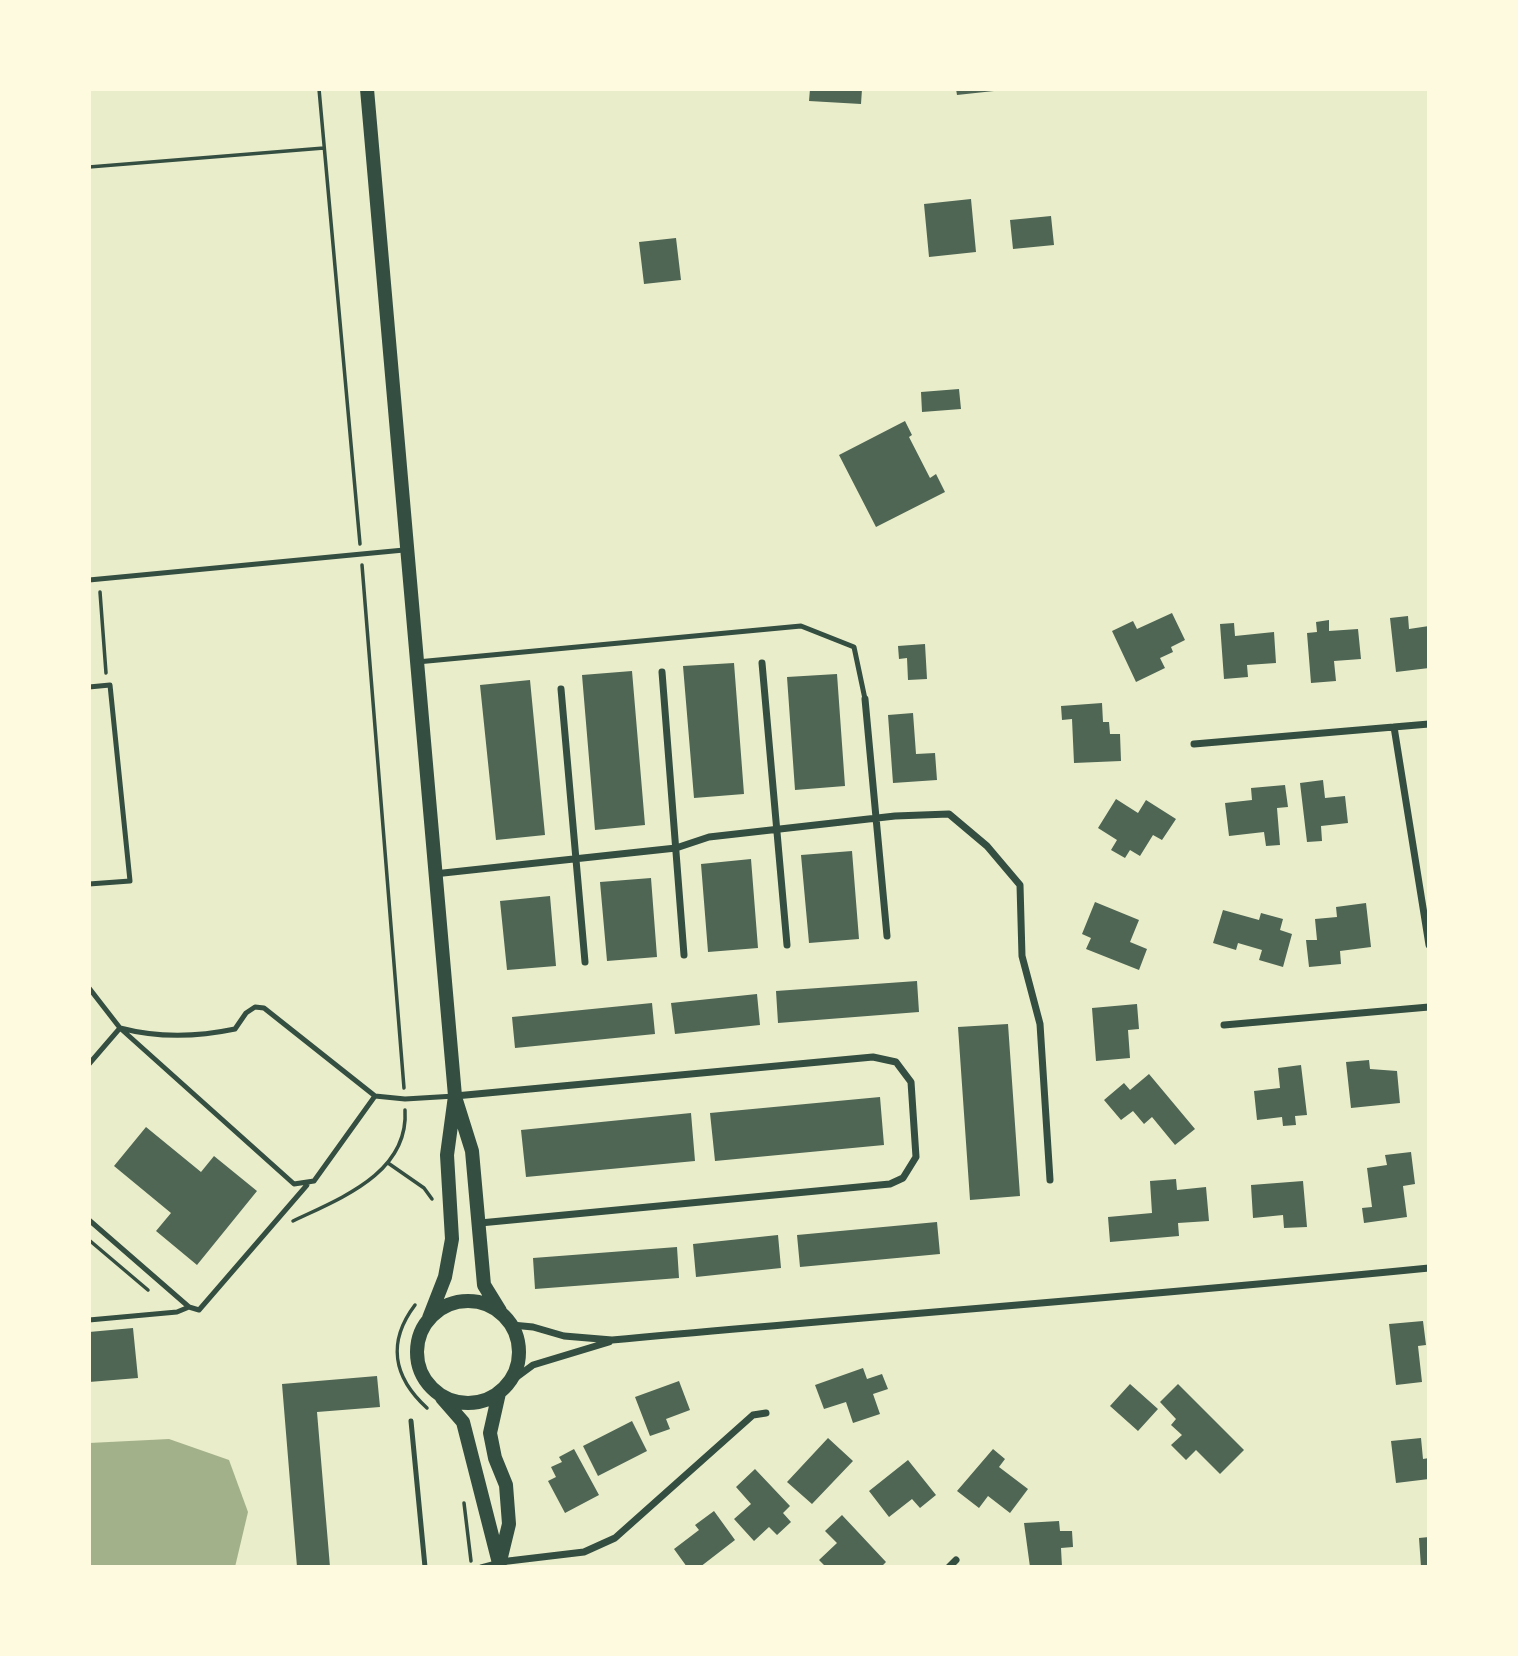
<!DOCTYPE html>
<style>
body{margin:0}
#map{position:relative;width:1518px;height:1656px;overflow:hidden;background:#e9edc9;font-family:"Nunito Sans",sans-serif}
canvas{display:block}
.frame{position:absolute;inset:0;border:91px solid #fefae0;pointer-events:none}
</style>
<div id="map">
<canvas width="1518" height="1656"></canvas>
<div class="frame"></div>
</div>
<script>
const context = document.querySelector('canvas').getContext('2d');
context.lineJoin = 'round';
function fillPath(path, color) { context.fillStyle = color; context.fill(path, 'evenodd'); }
function trace(path, color, width, dash) { context.strokeStyle = color; context.lineWidth = width; context.lineCap = dash ? 'butt' : 'round'; context.setLineDash(dash || []); context.stroke(path); }
fillPath(new Path2D(`
 M169,1439L229,1460L248,1512L235,1567H89V1443Z`), '#a3b18a');
fillPath(new Path2D(`
 M810,89H862L861,104L809,101Z
 M956,89H994V91L957,95Z
 M971,199L976,252L929,257L924,204Z
 M1051,216L1054,245L1013,249L1010,220Z
 M676,238L681,280L644,284L639,242Z
 M959,389L961,409L922,412L921,392Z
 M905,421L912,435L909,437L930,478L936,474L945,492L876,527L839,455Z
 M1172,613L1185,640L1171,647L1173,652L1160,658L1165,668L1136,682L1112,631L1133,621L1137,629Z
 M1408,616L1409,629L1429,626V668L1396,672L1390,618Z
 M1329,620V631L1358,629L1361,659L1334,661L1336,681L1311,683L1307,633L1317,632L1316,622Z
 M1234,623L1235,636L1274,632L1276,663L1247,665L1248,677L1224,679L1220,624Z
 M925,644L927,679L908,680L907,658L899,659L898,646Z
 M734,663L744,794L694,798L683,666Z
 M632,671L645,825L595,830L582,675Z
 M837,674L845,786L795,790L787,677Z
 M530,680L545,835L496,840L480,685Z
 M1102,703L1103,722H1109L1110,734H1120L1121,761L1074,763L1072,719L1062,720L1061,706Z
 M913,713L916,754L935,753L937,780L893,783L888,715Z
 M1323,780L1325,798L1345,796L1348,823L1321,826L1322,841L1307,842L1300,783Z
 M1285,785L1288,807L1277,808L1280,845L1266,846L1264,832L1229,836L1225,803L1252,800L1251,788Z
 M1116,799L1138,813L1146,800L1176,819L1162,840L1153,835L1140,856L1130,850L1125,858L1111,850L1117,840L1098,828Z
 M852,851L859,939L809,943L801,855Z
 M751,859L758,948L708,952L701,864Z
 M651,878L657,957L607,961L600,882Z
 M550,896L556,966L507,970L500,901Z
 M1095,902L1139,920L1130,942L1147,949L1139,970L1086,949L1091,938L1082,934Z
 M1366,903L1371,947L1340,951L1341,964L1309,967L1306,940H1317L1315,919L1337,917L1336,907Z
 M1223,910L1259,920L1261,913L1283,919L1280,930L1292,934L1283,967L1259,960L1262,950L1238,943L1236,950L1213,943Z
 M917,981L919,1012L778,1023L776,991Z
 M757,994L760,1025L675,1034L671,1003Z
 M652,1003L655,1034L515,1048L512,1017Z
 M1137,1004L1139,1029L1128,1030L1130,1058L1096,1061L1092,1008Z
 M1008,1024L1020,1196L970,1200L958,1027Z
 M1369,1060L1370,1069L1397,1071L1400,1103L1351,1108L1346,1062Z
 M1301,1065L1307,1115L1295,1116L1296,1125L1283,1126L1282,1117L1257,1120L1254,1091L1280,1088L1278,1068Z
 M1149,1074L1195,1129L1175,1145L1152,1117L1144,1124L1133,1111L1121,1120L1104,1100L1124,1083L1130,1090Z
 M880,1097L884,1145L715,1161L710,1113Z
 M691,1113L695,1161L526,1177L521,1130Z
 M146,1127L201,1172L214,1156L257,1191L197,1265L156,1231L171,1213L114,1166Z
 M1411,1152L1415,1184L1403,1186L1407,1217L1364,1223L1362,1208L1372,1207L1367,1168L1387,1165L1385,1155Z
 M1176,1179L1177,1190L1206,1187L1209,1221L1178,1223L1179,1236L1110,1242L1108,1217L1152,1213L1150,1181Z
 M1303,1181L1307,1227L1284,1228L1283,1215L1253,1218L1251,1185Z
 M937,1222L940,1254L800,1267L797,1235Z
 M778,1235L781,1268L696,1277L693,1244Z
 M677,1247L679,1278L535,1289L533,1258Z
 M1423,1321L1426,1345L1418,1346L1422,1382L1396,1385L1389,1324Z
 M133,1328L138,1378L89,1382V1332Z
 M863,1368L867,1379L882,1374L888,1389L873,1394L880,1414L853,1423L846,1402L824,1409L815,1385Z
 M377,1376L380,1407L317,1412L330,1567H297L282,1384Z
 M679,1381L690,1410L666,1419L670,1429L650,1436L635,1397Z
 M1130,1384L1158,1409L1138,1431L1110,1406Z
 M1178,1384L1244,1450L1220,1474L1196,1450L1186,1460L1171,1445L1182,1435L1171,1425L1176,1419L1160,1402Z
 M632,1421L647,1451L598,1476L583,1446Z
 M828,1438L853,1461L812,1504L787,1482Z
 M1421,1438L1423,1459L1429,1458V1479L1396,1483L1391,1441Z
 M574,1449L599,1495L565,1513L548,1481L556,1477L551,1467L562,1462L559,1457Z
 M993,1449L1005,1459L999,1467L1028,1489L1010,1513L988,1496L979,1508L957,1491Z
 M908,1460L936,1495L920,1508L912,1499L889,1517L869,1491Z
 M755,1469L790,1506L783,1513L791,1522L777,1535L769,1527L754,1541L734,1519L751,1504L736,1487Z
 M714,1511L735,1540L700,1567H687L674,1549L699,1530L695,1525Z
 M842,1515L886,1562L881,1567H826L819,1560L837,1543L825,1531Z
 M1059,1521L1060,1531H1072L1073,1547L1061,1548L1062,1567H1030L1024,1523Z
 M1429,1537V1567H1421L1419,1538Z`), '#4f6655');
trace(new Path2D(`
 M319,89L360,544
 M89,167L324,148
 M362,565L404,1088
 M100,592L106,673
 M388,1163L424,1188L432,1199
 M293,1221C341,1198 409,1173 405,1110
 M89,1240L148,1290
 M415,1305C387,1342 393,1377 427,1408
 M464,1503L471,1561`), '#344e41', 3.5);
trace(new Path2D(`
 M89,580L404,550
 M417,662L801,626L854,647L865,699
 M89,687L110,685L130,881L89,884
 M89,988L120,1028L89,1064
 M375,1096L314,1181L294,1184L120,1028C158,1038 197,1037 235,1029L246,1013L255,1007L264,1008L375,1096L405,1099L455,1096
 M89,1220L189,1307L199,1310L307,1185
 M89,1320L177,1312L189,1307
 M411,1421L425,1567
 M481,1567L496,1563`), '#344e41', 5);
trace(new Path2D(`
 M762,663L787,945
 M662,672L684,955
 M561,689L585,962
 M865,699L887,936
 M1394,727L1429,945
 M1194,744L1429,724
 M434,874L676,848L709,837L895,816L949,814L987,846L1020,885L1022,956L1040,1024L1050,1180
 M1224,1025L1429,1007
 M455,1096L873,1057L896,1062L911,1082L916,1157L903,1178L890,1184L480,1223
 M512,1325L533,1327L564,1336L612,1340C885,1315 1157,1295 1429,1268
 M510,1382L533,1365L609,1342
 M500,1562L584,1552L615,1538L753,1415L766,1413
 M949,1567L956,1560`), '#344e41', 7);
trace(new Path2D(`
 M367,89L455,1096L447,1155L452,1239L445,1277L429,1318
 M456,1100L472,1151L484,1285L500,1311
 M417 1352a51 51 0 1 1 102 0a51 51 0 1 1-102 0Z
 M499,1393L490,1433L495,1458L506,1485L509,1524L500,1561
 M442,1398L463,1422L500,1567`), '#344e41', 14);
</script>
